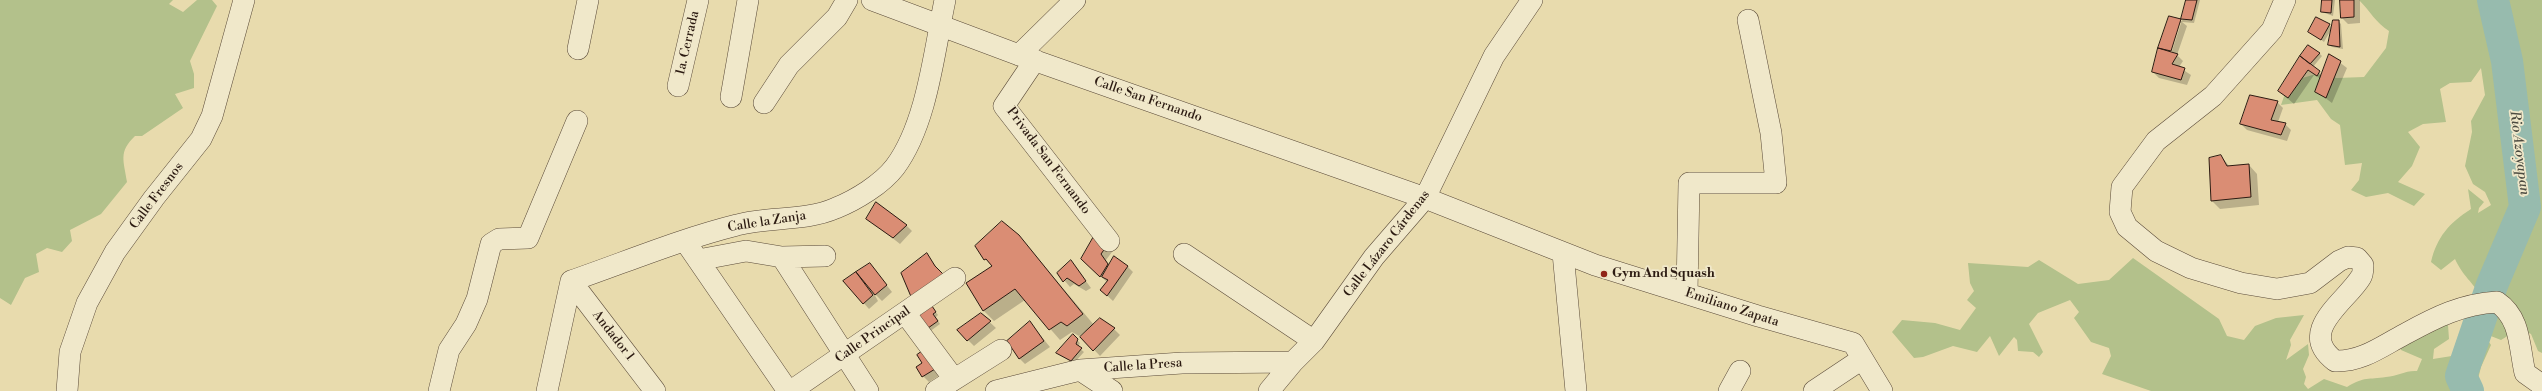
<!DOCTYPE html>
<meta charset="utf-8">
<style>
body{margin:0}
canvas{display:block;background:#e8dbad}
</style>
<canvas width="2542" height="391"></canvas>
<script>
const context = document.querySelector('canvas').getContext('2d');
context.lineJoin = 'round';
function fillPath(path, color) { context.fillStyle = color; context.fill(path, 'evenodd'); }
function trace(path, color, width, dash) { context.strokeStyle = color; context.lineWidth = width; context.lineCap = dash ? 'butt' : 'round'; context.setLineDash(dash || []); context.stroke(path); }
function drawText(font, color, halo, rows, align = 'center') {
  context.font = font + ' "Libre Bodoni",serif'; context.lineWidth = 3.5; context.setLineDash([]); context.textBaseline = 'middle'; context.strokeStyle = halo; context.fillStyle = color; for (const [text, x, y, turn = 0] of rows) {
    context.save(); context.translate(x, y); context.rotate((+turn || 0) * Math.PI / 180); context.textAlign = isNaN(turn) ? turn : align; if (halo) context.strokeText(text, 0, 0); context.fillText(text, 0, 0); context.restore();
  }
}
fillPath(new Path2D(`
 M0,0H173L169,4L183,12L197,0H212L217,6L190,61L194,74V88L175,94L183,108L142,136H135C118,152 124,161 127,182L101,214L70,230L72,241L62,252L47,248L36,254L39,272L25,278L11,305L0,298Z
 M2359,0H2542V353L2538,351L2531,334L2519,329L2501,340L2483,333L2491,345L2481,367L2475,391H2151L2102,374L2111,356L2109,348L2091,342L2074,318L2079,312L2070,300L2038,313L2029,324L2043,352L2039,357L2033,352L2018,351L2017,340L2014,337L1999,356L1990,336L1977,352L1953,346L1923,357L1914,358L1892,332L1902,320L1935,323L1960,330L1976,308L1967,300L1974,291L1970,283L1968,263L2028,267L2039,260L2078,284L2109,280L2133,258L2219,319L2227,336L2244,340L2255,326L2276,318L2304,315L2290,340L2291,345L2286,360L2308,344L2309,355L2303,369L2306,377L2304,384L2308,389L2324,379L2347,387C2365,376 2368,380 2386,377C2398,376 2406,370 2417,371L2422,359L2401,350L2396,334L2429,317L2448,325L2449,339L2434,349L2433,359L2477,352L2466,335C2501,293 2470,292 2455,259L2441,270L2431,262C2437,237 2449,223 2471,209L2468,189L2484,202L2479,208L2478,213L2491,205L2485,192L2473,184L2465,166L2472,132L2471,121L2485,95L2481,68L2471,82L2450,83L2440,89L2446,122L2423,124L2408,132L2420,147L2412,166L2398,182L2425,194L2414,206L2388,193L2366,197L2351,190L2359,180L2362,163L2345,165L2340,125L2331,119L2317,100L2281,105L2289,82L2316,74L2337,78L2364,77L2386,48L2389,31C2376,23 2370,11 2359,0Z`), '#b3c18b');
fillPath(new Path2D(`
 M2187,0H2200L2194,23L2182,22L2187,26L2177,55L2183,61L2179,67L2191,75L2187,85L2159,78L2153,72L2169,18L2182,21ZM2179,23H2181L2170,57L2168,56Z
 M2323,0H2335L2333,16L2322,12Z
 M2341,0H2360V23L2348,24L2342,18Z
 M2338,21L2341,24L2343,49L2332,47L2329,45L2332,28L2324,42L2309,31L2329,25L2332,28Z
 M2319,53L2322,56L2313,67L2322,75L2330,55L2347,68L2332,103L2316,91L2321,79L2314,75L2294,104L2279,91Z
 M2277,102L2283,108L2278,122L2285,124L2291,130L2287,141L2247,130L2241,124Z
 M2221,156L2230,167L2249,165L2257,174L2259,205L2220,209L2212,201Z
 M867,218L906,225L912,231L900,244Z
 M1098,232L1118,244L1106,260L1110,266H1127L1133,272L1113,301L1101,290L1107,282L1088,265Z
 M1018,235L1094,325L1114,329L1120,335L1100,356L1082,337L1087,330L1079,336L1072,332L1060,340L1025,300L994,321L983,310L992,267L976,246Z
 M927,255L941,273L919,304Z
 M1071,261L1091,288L1086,291L1074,284L1070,287L1058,273Z
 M870,264L892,292L882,301L873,292L878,301L869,309L844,281Z
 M932,307L938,315L936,317L940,324L925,335Z
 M981,314L996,328L974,346L968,340Z
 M1030,323L1050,347L1025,364L1019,358Z
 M1073,336L1080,343L1078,347L1084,352L1074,363L1057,353Z
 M934,354L945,372L929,382L923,376Z`), '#0003');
trace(new Path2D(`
 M2468,391L2461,376L2492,285L2525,207L2507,61L2493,0`), '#97bbae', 32);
const building = new Path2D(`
 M2186,0H2197L2192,20L2181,19Z
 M2322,0H2332L2331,13L2321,12Z
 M2340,0H2354V17L2341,18Z
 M2169,16L2181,19L2171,51L2158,48Z
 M2316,17L2330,24L2321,40L2308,32Z
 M2333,20H2339L2340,47L2328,45Z
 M2308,45L2320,53L2310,64L2300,56Z
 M2158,48L2178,54L2172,64L2185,68L2181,80L2152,72Z
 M2329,54L2341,61L2326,98L2315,92Z
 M2300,56L2320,71L2317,76L2308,70L2288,98L2278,91Z
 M2250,95L2278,101L2271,120L2286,123L2281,135L2240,124Z
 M2221,155L2227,166L2249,164L2251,197L2211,201L2209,158Z
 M876,202L907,225L893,238L866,219Z
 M1002,221L1019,235L1083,314L1067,326L1061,322L1049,330L1015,289L983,311L966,283L992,266L986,259L984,260L975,246Z
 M1097,231L1113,237L1101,254L1108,264L1100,277L1081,259Z
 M927,253L935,266L945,276L912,299L901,273Z
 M1114,256L1128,266L1107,296L1100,290L1108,280L1102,277Z
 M1071,260L1086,281L1079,286L1067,278L1063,282L1057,273Z
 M870,263L887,285L875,295L856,272Z
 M856,272L873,295L863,304L843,281Z
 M932,306L936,312L933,314L938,321L921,333L912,321Z
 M981,313L991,321L967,341L957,330Z
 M1100,318L1115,328L1093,351L1080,337Z
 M1030,321L1044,341L1019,359L1007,341Z
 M1073,334L1078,339L1076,344L1082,348L1071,361L1056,353Z
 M928,347L940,366L922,377L916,367L922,363L917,355Z`);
fillPath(building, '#da8d74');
trace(building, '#2c1b12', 1);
const minor = new Path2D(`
 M872,0L1019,55L1425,198L1595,265L1758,316L1853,343L1882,391
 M2285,0L2272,30L2213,96L2156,141L2122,187L2120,212L2127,227L2156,251L2191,268L2241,283L2277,289L2310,283L2339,261L2348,257L2357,258L2363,265C2363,269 2363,274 2361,277C2346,302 2296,331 2335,361C2362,362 2382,346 2405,334C2436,317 2462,304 2497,302C2521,318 2519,347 2525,373L2542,385
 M578,49L588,0
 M1019,55L1075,0
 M1035,60L1004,106L1109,241
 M678,86L698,0
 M731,97L748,0
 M764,103L789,65L837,17L847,0
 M685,241L788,391
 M1563,253L1576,391
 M1184,254L1314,341
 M782,257L868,391
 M698,260L746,251L782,257L825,256
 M571,281C626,262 681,239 737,225C769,216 804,222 836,208C856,200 882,184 895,167C927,124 934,52 945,0
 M571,281L655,391
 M1687,293L1689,183H1776L1771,133L1748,20
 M905,313L954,379
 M1080,370L1112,391
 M67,391L70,352L87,303L115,252L154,198L201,139L212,116L244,0
 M439,391L449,350L466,324L477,299L491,244L499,239L528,238L577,121
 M547,391L571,281
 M791,391L955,278
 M936,391L1001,350
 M996,391L1080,370L1182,363L1293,362
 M1269,391L1293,362L1314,341L1374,257L1425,198L1494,56L1532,0
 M1729,391L1740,371
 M1814,391L1862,359`);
trace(minor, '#5b4b39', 22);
trace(minor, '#f0e8ca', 21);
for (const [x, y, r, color] of [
 [1604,274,4,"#8f2418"]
]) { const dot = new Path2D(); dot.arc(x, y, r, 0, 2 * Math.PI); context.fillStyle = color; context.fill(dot); trace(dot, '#f0e8ca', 1.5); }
drawText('13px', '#2c1b12', '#f0e8ca', [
 ["1a. Cerrada",688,43,-77],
 ["Calle San Fernando",1148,100,19],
 ["Privada San Fernando",1048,161,53],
 ["Calle Fresnos",157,196,-53],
 ["Calle la Zanja",767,222,-9],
 ["Calle Lázaro Cárdenas",1387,244,-52],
 ["Emiliano Zapata",1732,308,18],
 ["Calle Principal",873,335,-35],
 ["Andador 1",613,336,52],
 ["Calle la Presa",1143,366,-4]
]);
drawText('bold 13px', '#2c1b12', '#f0e8ca', [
 ["Gym And Squash",1612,274]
], 'left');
drawText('italic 14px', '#4c4b41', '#f0e8ca', [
 ["Rio Azoyapan",2519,153,83]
]);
</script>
